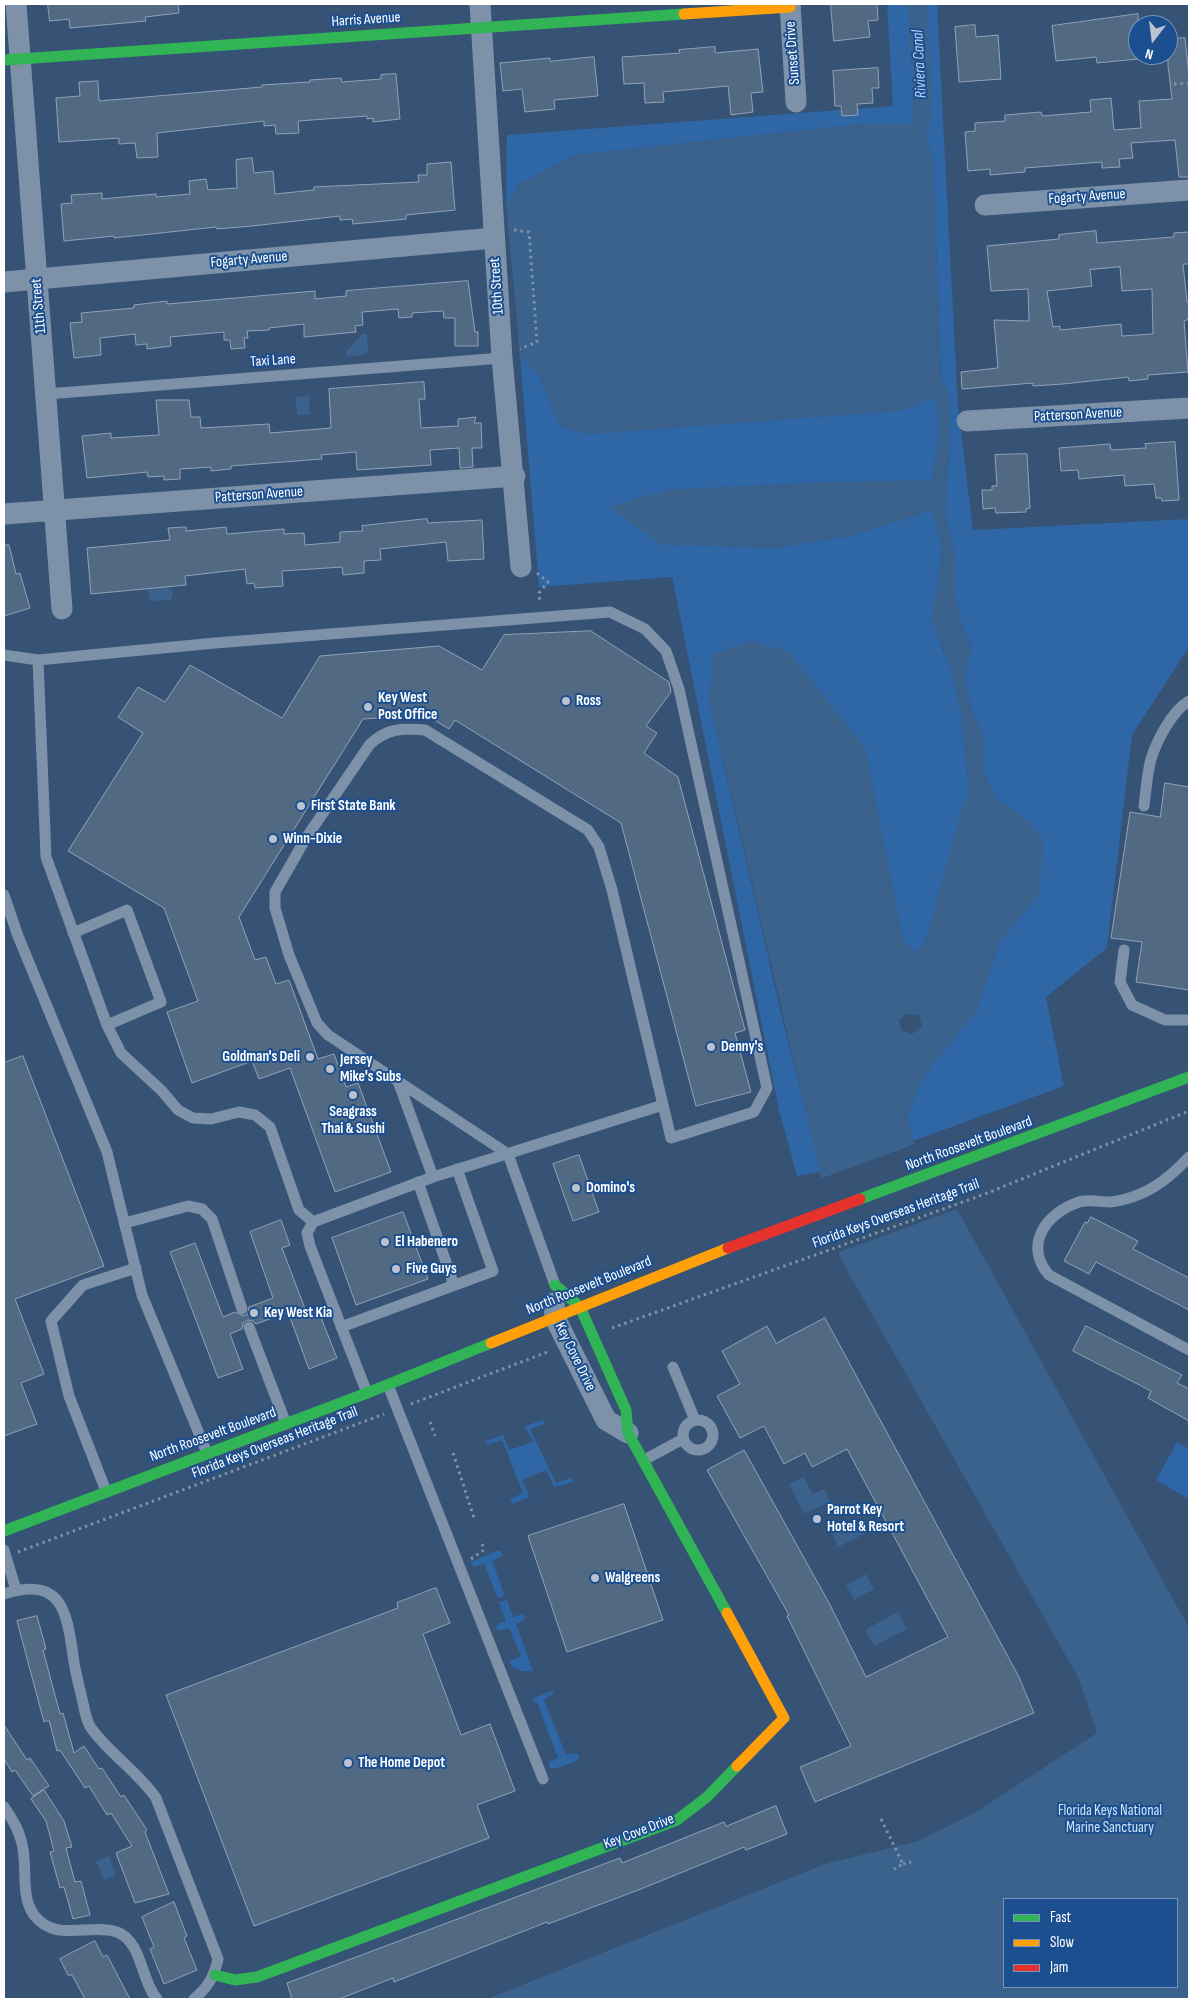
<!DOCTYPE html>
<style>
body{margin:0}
#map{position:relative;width:1193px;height:2003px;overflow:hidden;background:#365274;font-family:"Sofia Sans Condensed",sans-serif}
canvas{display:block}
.frame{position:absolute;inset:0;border:5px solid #fff;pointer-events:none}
.legend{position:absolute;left:1003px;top:1898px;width:175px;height:90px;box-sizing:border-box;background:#1b4f8f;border:1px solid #7695bc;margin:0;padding:6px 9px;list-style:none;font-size:15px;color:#fff}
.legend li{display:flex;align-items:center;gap:10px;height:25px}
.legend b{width:25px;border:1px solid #7695bc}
.north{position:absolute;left:1128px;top:15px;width:50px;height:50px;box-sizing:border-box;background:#1b4f8f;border:1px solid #7695bc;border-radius:50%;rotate:195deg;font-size:14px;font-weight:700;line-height:20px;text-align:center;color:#fff}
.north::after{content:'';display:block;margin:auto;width:18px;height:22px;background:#b9c2ce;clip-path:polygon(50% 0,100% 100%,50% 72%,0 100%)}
</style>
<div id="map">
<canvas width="1193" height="2003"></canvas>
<div class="frame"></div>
<ul class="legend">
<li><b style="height:6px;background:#30b455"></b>Fast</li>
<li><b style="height:6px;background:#ff9f0a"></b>Slow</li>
<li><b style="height:6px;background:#e5322d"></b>Jam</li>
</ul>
<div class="north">N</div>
</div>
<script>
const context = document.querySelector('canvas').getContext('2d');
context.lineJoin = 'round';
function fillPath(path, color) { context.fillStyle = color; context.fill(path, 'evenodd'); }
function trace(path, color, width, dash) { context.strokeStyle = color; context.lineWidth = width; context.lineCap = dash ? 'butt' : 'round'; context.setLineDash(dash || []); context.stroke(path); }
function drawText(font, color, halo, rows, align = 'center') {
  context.font = font + ' "Sofia Sans Condensed",sans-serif'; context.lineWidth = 4; context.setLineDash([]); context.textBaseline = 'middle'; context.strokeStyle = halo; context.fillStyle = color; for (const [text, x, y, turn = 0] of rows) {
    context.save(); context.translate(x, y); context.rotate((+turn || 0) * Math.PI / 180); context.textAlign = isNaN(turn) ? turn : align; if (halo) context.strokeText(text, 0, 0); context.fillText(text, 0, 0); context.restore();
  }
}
fillPath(new Path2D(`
 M887,4H937L958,407L973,530L1189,519V647L1132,735L1107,948L1046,997L1064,1086L913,1141L907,1117L918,1087L932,1065L977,1010L999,943L1039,894L1029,822L996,798L983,772V734L973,715L964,678L971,648L960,619L955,594V555L945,514L950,436V393L941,380L933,159L921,124H863L576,155L520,184L506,204L507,135L893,106Z
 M520,356L540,378L560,426L590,434L904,410L932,397C946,416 935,457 932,480L815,483L667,490L661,544L772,548L849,536L932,510L942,547L938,589L934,600L942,648L950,664L961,715L970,797L927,937L918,953L903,942L865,748L714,655L709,700L782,1017L821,1172L797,1176L779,1110L672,577L539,587Z
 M543,1420L545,1424L530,1429L556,1483L572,1478L573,1482L554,1487L546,1470L522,1480L530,1497L512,1504L510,1499L523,1493L502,1440L487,1445L486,1441L503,1435L509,1450L533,1442L525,1426Z
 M1177,1442L1189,1449V1499L1156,1480Z
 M496,1551H500L503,1556L492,1561L505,1596L498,1598L484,1564L473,1567L471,1562Z
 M507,1600L513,1617L521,1614L525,1616L524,1620L516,1624L533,1671C524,1672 513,1671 509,1661L521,1656L509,1628L499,1631L495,1628L498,1624L506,1621L499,1602Z
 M552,1691L555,1693L544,1700L566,1755L577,1753L579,1757L577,1761L553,1769L549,1767V1762L558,1758L537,1702L534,1703L533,1698Z`), '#2f66a5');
fillPath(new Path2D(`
 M863,124H921L933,159L941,380L950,393V436L945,514L955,555V594L960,619L971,649L964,678L973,715L983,734V772L996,798L1029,822L1044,841L1039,894L999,943L977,1010L932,1065L918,1087L907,1117L913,1141L932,1164L1189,1628V1999H487L825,1864L918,1841L973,1814L1097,1733L1079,1679L840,1258L709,700L714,654L750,641L788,651L865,748L903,942L918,953L927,937L963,804L970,797L961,715L950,664L931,621L934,600L938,589L942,547L932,510L849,536L772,548L661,544L609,507L667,490L815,483L932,480C935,458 946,415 932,397L904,410L590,434L560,426L540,378L520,356L506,204L520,184L576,155ZM907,1014L919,1015L922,1026L912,1034L901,1030L899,1020ZM1004,1899H1177V1987H1004Z
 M362,334H367L368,351L363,355L346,357V352Z
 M309,396L310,414L298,415L295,397Z
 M169,587L173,592L171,600L149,601L148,589Z
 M804,1477L813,1494L824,1489L830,1502L804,1514L789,1484Z
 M860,1521L866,1533L838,1547L832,1534Z
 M866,1574L874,1589L854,1600L846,1585Z
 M898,1612L907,1629L874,1646L865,1630Z
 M109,1856L116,1875L104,1880L96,1861Z`), '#3b618d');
fillPath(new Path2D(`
 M918,1143L934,1162L960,1208L837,1253L820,1179Z`), '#365274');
trace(new Path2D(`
 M917,4L923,96L921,124`), '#3b618d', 19);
const building = new Path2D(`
 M48,4H178L179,13L145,17L146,21L70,28L69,19L50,21Z
 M831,4H877L878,20L868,21L870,37L834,41Z
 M1138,14V59L1097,63L1096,57L1056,61L1052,26Z
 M975,25L976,37L998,35L1001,79L959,82L955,27Z
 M1185,38L1189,75V177H1179L1175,140L1131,143L1133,158L1119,159L1120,167L1102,168V162L1025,168V172L990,175V169L968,171L965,132L975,131V123L1005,121V115L1041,112L1042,116L1091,112L1090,100L1111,98L1114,130L1141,128L1139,101L1172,99L1168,65V39Z
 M715,47V53L758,49L763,92L751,93L753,112L731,115L728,86L663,92L664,102L645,103L644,83L624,84L622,57L680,53L679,50Z
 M594,57L598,96L554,100L555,109L525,112L522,89L503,91L500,63L550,58V61Z
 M878,68L879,88H872L873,103L857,104L858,115L842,116L841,106H835L833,71Z
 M396,74L400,119L373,122V118L367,119V116L298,121L299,133L276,134L275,125L264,126V121L157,133L158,157L137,158L135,143L119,144V138L59,142L56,98L80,96L79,82L98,81L99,101L262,87V85L310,82V80L341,78L342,82L381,79V75Z
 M252,158L254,173L273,171L275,194L314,190V187L419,182L418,175H427V164L451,162L455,210L406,215V219L353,224L352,219L340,220V216L252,226L217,229L216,227L114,238V236L64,241L61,204L72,203L71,195L102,193V199L156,194V197L190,194L189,181L206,179L208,190L237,188L236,160Z
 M1096,231L1097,243L1174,237V233L1189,232V264H1183L1187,302H1189V319L1184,321L1188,372L1148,375V379L1129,381L1128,377L1063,384L1033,386V383L962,389L961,372L998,368L994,320L1029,321L1028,289L991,291L987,246L1059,239V235ZM1120,267L1122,291L1152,289L1153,334L1122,336L1121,324L1060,330V326L1053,327L1047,291L1092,286L1090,270Z
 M468,281L475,332H478V346H455V318H444L443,311L412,313V317L399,318L398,309L362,312L363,325L355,326L356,332L304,337V324L269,328V330L247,331L248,338H244L245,348L231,349L230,340H224V332L170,337L171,346L147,349V344L136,345L135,334L100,338L101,355L74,358L70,323L82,322L81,313L134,308V305L167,301V304L315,291V299L346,296V291Z
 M424,382L425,399H419L421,428L458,426V419L476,417L474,423H481L482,448H472L473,467L460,468L459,448L430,450L431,465L357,470L356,452L321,455L322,459L231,466V469L211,471V467L180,469V479L164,480V476L148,477L147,472L87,478L82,436L111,433V438L159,435L156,400H189L191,417H200L201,428L269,424L270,433L331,428L329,389Z
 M1175,442L1179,500L1162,501L1161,498H1156L1154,484L1125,486L1124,475L1079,479L1078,470L1061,471L1059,448L1110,444L1111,450L1146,448L1145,444Z
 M1027,454L1030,508L1026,509V512L996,513L995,508L983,509L982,490H992V486H997L995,455Z
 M427,519L428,523L482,520L484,559L448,561L446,542L380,549L381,560L364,561V573L343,575L342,567L282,571L283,586L255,588L254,583L247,584L245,569L185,576L186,585L91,594L87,548L170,540L168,528L186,527V531L226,527L227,534L284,529V534L304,533L305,545L340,542V532L363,531L362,526Z
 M4,545H9L16,574L20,573L30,608L4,616Z
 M591,631L669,682L671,692L646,726L657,733L644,753L678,777L745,1030L735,1033L751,1092L696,1106L621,823L455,720L449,729L426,715L363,719L239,917L255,960L266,957L276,984L289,980L318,1059L334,1054L346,1087L358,1083L391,1172L335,1192L290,1068L259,1079L252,1061L192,1083L167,1012L198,1001L164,908L68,851L143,733L118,717L138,687L165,702L190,665L282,718L320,656L439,646L482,670L504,635Z
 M1165,783L1189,787V990L1136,982L1142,942L1111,938L1130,812L1160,817Z
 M23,1056L104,1266L15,1299L44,1374L21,1383L37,1424L4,1436V1063Z
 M579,1155L599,1212L573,1221L553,1164Z
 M403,1212L428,1279L356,1305L332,1238Z
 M1091,1217L1138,1241L1133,1249L1189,1278V1310L1096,1262L1089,1274L1064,1261L1085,1222L1087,1223Z
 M281,1220L290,1245L282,1248L307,1314L318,1310L337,1358L309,1369L288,1312L256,1324L253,1321L247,1320L243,1323L242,1329L230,1334L243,1369L218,1378L170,1252L195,1243L223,1317L235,1312L244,1316L248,1314L249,1307L273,1298L250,1232Z
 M825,1318L1019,1677L1034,1713L815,1802L800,1767L851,1746L787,1616L789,1615L707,1470L744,1450L829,1603L866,1677L948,1637L847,1449L812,1467L805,1453L784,1464L764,1426L740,1438L717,1396L740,1384L722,1351L767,1326L776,1343Z
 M1086,1326L1182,1375L1177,1383L1189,1389V1421L1148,1398L1151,1391L1073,1351Z
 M624,1504L663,1620L567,1652L528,1536Z
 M436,1588L450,1623L423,1634L461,1735L490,1724L515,1791L477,1805L489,1838L254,1926L166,1695L398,1608L397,1603Z
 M37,1616L46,1649L43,1650L60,1714L63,1713L74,1753L84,1746L99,1769L102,1768L121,1797L124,1795L147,1830L145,1832L169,1894L135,1903L116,1853L132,1846L111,1813L107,1815L89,1786L85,1788L60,1750L57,1751L49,1720L44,1722L17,1621Z
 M4,1725L27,1760L30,1758L49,1786L33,1796L15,1770L12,1772L4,1759Z
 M44,1790L64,1821L72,1847L66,1848L75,1882L81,1881L90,1915L73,1919L64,1887L60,1888L50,1852L54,1851L46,1821L31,1799Z
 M776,1806L787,1834L746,1850L744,1847L641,1889L548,1924L547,1922L394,1982L393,1978L339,1999H292L287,1983L620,1858L622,1863L724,1822L726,1826Z
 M174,1902L187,1936L184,1938L197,1970L164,1984L150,1949L154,1947L142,1917Z
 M95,1941L103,1957L107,1955L130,1999H85L72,1975H68L60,1959Z`);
fillPath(building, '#526984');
trace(building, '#92a2b6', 1);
trace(new Path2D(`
 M1174,84L1189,83
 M514,230L529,232L537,342L520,349
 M537,573L548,582L539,593L540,603
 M612,1328L985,1194L1189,1111
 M411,1404L550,1351
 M430,1422L435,1436
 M453,1453L474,1518
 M18,1552L384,1414
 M471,1559L484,1550L481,1540
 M881,1819L903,1864L894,1869
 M903,1864L911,1862`), '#7d92a8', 3, [2.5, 4]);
trace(new Path2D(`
 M47,394L502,358
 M4,655L38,660L46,857L107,1025L121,1053L162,1091L178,1110L193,1118L211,1119L239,1112L255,1115L270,1127L299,1210L313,1222
 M38,660L215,643L610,612L645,629L666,651L679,689L767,1088L754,1112L671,1138L663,1105
 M1144,806C1146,791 1147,774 1151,759C1157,740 1172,711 1189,701
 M4,895L18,936L107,1152L142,1295L207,1453
 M73,933L127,910L161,1002L107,1025
 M1124,950L1120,982L1132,1005L1165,1020H1189
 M398,1081L433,1177
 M1189,1157C1176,1171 1158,1187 1140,1194C1131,1198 1119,1201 1110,1202C1101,1202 1088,1199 1079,1202C1046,1213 1023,1245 1049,1275L1189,1350
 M418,1182L454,1285
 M125,1223L188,1206L202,1209L212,1219L242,1309
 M249,1327L286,1424
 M341,1327L493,1271L457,1169
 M673,1367L695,1420
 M388,1385L543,1779
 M367,1393L310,1246L307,1233L313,1222L433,1177L663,1105L612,890L599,847L588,830L425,730C402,728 388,728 370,744L306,838L275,892V908L289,955L317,1023L328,1035L508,1154L555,1285
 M683 1435a15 15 0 1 1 30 0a15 15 0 1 1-30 0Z
 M644,1460L683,1439
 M106,1491L69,1396L51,1321L83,1285L136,1268
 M4,1550L16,1590
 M4,1594C64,1575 67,1614 74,1662C76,1675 80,1689 83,1703C85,1711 86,1721 91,1728C110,1754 138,1772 156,1798L218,1959C214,1977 208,1987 194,1999
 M4,1807C11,1817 18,1828 21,1840C29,1864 19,1894 34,1915C55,1943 90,1923 117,1932C142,1941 141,1981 157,1999`), '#7d92a8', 11);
trace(new Path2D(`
 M16,4L62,609
 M480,4L502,358L521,567
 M790,4L796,102
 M985,205L1189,190
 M4,282L494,238
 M967,421L1189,408
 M4,514L515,476
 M554,1303L555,1318L606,1420L628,1433`), '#7d92a8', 21);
trace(new Path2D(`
 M4,60L684,14
 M860,1199L1189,1077
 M555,1285L580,1307L626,1410L628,1433L727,1613
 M4,1531L367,1393L491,1343
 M215,1975L235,1980L257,1977L677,1820L707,1797L737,1766`), '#30b455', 11);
trace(new Path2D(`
 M684,14L790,7
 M491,1343L728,1248
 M727,1613L784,1718L737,1766`), '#ff9f0a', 11);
trace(new Path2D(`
 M728,1248L860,1199`), '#e5322d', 11);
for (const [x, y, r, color] of [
 [566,701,5,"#b9c2ce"],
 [368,707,5,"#b9c2ce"],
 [301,806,5,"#b9c2ce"],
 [273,839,5,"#b9c2ce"],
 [711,1047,5,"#b9c2ce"],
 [310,1057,5,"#b9c2ce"],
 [330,1069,5,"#b9c2ce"],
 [353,1095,5,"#b9c2ce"],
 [576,1188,5,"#b9c2ce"],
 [385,1242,5,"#b9c2ce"],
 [396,1269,5,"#b9c2ce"],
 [254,1313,5,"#b9c2ce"],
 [817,1519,5,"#b9c2ce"],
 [595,1578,5,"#b9c2ce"],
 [348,1763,5,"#b9c2ce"]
]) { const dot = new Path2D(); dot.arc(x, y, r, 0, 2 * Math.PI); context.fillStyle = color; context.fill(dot); trace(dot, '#1b4f8f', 2); }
drawText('15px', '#fff', '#1b4f8f', [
 ["Harris Avenue",366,20,-4],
 ["Sunset Drive",793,53,-94],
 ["Fogarty Avenue",1087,197,-4],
 ["Fogarty Avenue",249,260,-5],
 ["10th Street",497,286,-94],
 ["11th Street",39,306,-95],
 ["Taxi Lane",273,361,-4],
 ["Patterson Avenue",1078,415,-3],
 ["Patterson Avenue",259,495,-4],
 ["North Roosevelt Boulevard",969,1144,-20],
 ["Florida Keys Overseas Heritage Trail",896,1214,-20],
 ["North Roosevelt Boulevard",589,1286,-22],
 ["Key Cove Drive",575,1357,64],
 ["North Roosevelt Boulevard",213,1435,-20],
 ["Florida Keys Overseas Heritage Trail",275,1443,-21],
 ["Key Cove Drive",639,1832,-21]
]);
drawText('bold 15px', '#fff', '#1b4f8f', [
 ["Key West",378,698],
 ["Post Office",378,715],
 ["Ross",576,701],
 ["First State Bank",311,806],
 ["Winn-Dixie",283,839],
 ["Denny's",721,1047],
 ["Goldman's Deli",300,1057,"right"],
 ["Jersey",340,1060],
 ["Mike's Subs",340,1077],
 ["Seagrass",353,1112,"center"],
 ["Thai & Sushi",353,1129,"center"],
 ["Domino's",586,1188],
 ["El Habenero",395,1242],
 ["Five Guys",406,1269],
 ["Key West Kia",264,1313],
 ["Parrot Key",827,1510],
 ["Hotel & Resort",827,1527],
 ["Walgreens",605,1578],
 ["The Home Depot",358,1763]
], 'left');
drawText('15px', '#cfe3fa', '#1b4f8f', [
 ["Florida Keys National",1110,1811],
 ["Marine Sanctuary",1110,1828]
]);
drawText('italic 16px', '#b5d3f5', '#1b4f8f', [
 ["Riviera Canal",920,64,-93]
]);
</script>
